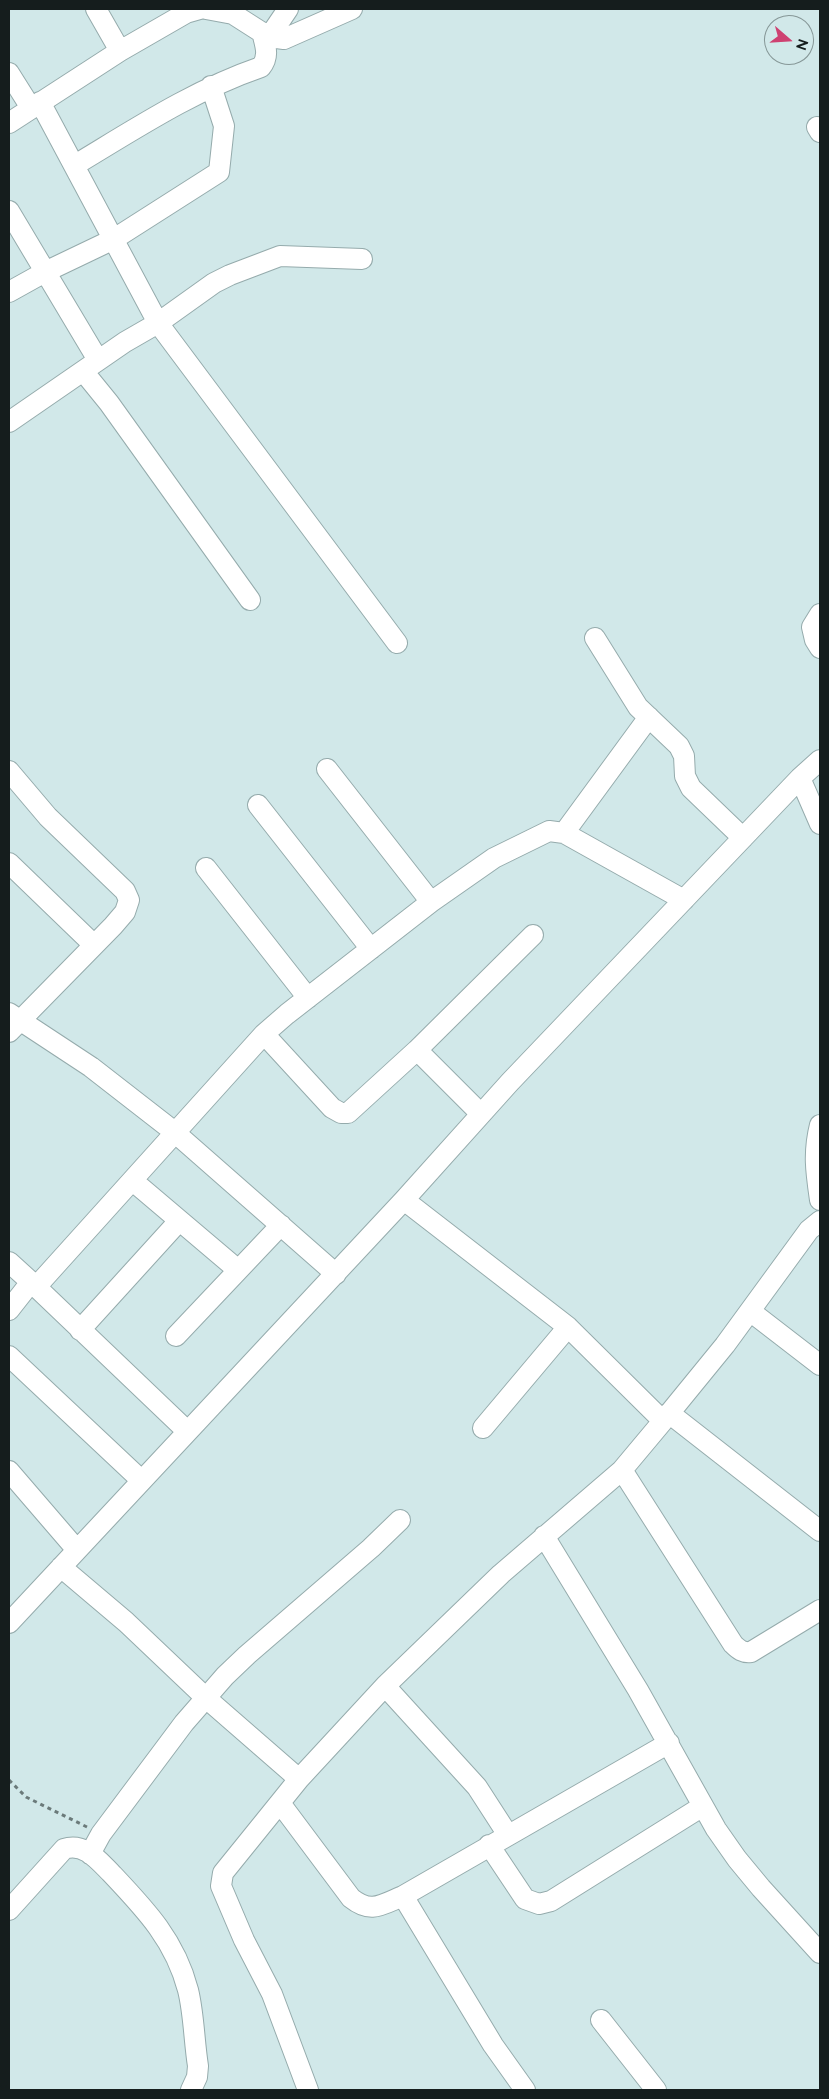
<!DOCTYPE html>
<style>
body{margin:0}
#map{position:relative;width:829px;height:2099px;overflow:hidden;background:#d1e8e9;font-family:Raleway,sans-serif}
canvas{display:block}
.frame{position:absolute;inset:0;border:10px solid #151d1d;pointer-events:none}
.north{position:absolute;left:764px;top:15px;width:50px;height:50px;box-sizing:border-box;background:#d1e8e9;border:1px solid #869797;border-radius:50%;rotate:109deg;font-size:14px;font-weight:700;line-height:20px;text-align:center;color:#151d1d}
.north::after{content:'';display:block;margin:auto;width:18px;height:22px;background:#ce4171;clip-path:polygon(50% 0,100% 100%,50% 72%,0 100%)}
</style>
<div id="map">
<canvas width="829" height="2099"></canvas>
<div class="frame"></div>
<div class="north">N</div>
</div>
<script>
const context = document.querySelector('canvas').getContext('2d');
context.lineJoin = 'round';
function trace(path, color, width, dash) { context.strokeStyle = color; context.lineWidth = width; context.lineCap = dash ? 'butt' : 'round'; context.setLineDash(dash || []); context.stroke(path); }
const minor = new Path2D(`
 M96,9L120,51
 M206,9L233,14L269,37L284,39L352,9
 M269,37L288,9
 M9,73L31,108
 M40,102L158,323L397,643
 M9,123L120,51L186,13L200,9
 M817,127L820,132
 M75,165C135,129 194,90 261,67C270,56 265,45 262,32
 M9,211L98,360
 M9,292L45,272L114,239L219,172L224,126L211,86
 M83,371L109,403L250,600
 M9,422L125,342L158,323L214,283L230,275L280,256L362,259
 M820,614L812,627L815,640L820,648
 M595,638L638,707L679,746L684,756L685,776L691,788L743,838
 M327,769L431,902
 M9,771L48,817L125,891L129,900L125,912L113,926L9,1032
 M800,778L820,824
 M258,805L371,949
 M564,833L649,717
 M9,863L94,945
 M206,868L308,998
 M9,1013L91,1067L172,1130L336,1274
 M264,1034L332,1108L341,1113H348L417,1050L533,935
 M417,1050L481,1114
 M820,1125C813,1153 816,1172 820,1200
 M133,1181L238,1270
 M9,1262L31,1282L187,1431
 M36,1287L264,1034L287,1014L431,902L494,858L549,831L564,833L684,900
 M9,1310L31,1282
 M750,1311L820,1365
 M80,1330L179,1221
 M176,1336L281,1225
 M9,1356L141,1480
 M669,1413L820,1531
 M663,1421L725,1345L809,1230L820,1221
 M483,1428L568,1327
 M622,1470L733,1644C739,1650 743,1653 751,1652L820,1610
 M9,1471L77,1550
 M544,1536L638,1690L716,1829L737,1859L761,1888L820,1953
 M61,1567L126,1622L206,1698L299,1779
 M9,1623L404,1200L510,1082L800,778L820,760
 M385,1686L477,1787L508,1835
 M280,1803L351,1898C371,1914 381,1905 403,1896
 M489,1845L525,1899L539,1904L551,1901L703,1806
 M90,1854L101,1834L184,1723L225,1676L247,1655L371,1548L400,1520
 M9,1910L64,1849C84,1842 98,1860 111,1873C145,1909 175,1940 188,1990C194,2014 194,2041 198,2066L197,2077L191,2090
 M601,2020L656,2090
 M308,2090L272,1994L244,1940L221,1886L223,1873L299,1779L385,1686L501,1574L622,1470L663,1421L568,1327L404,1200
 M525,2090L493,2045L403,1896L669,1743`);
trace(minor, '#95abac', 22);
trace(new Path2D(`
 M9,1780L26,1797L87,1827`), '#6b7a7a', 3, [4, 4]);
trace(minor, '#fff', 20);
</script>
